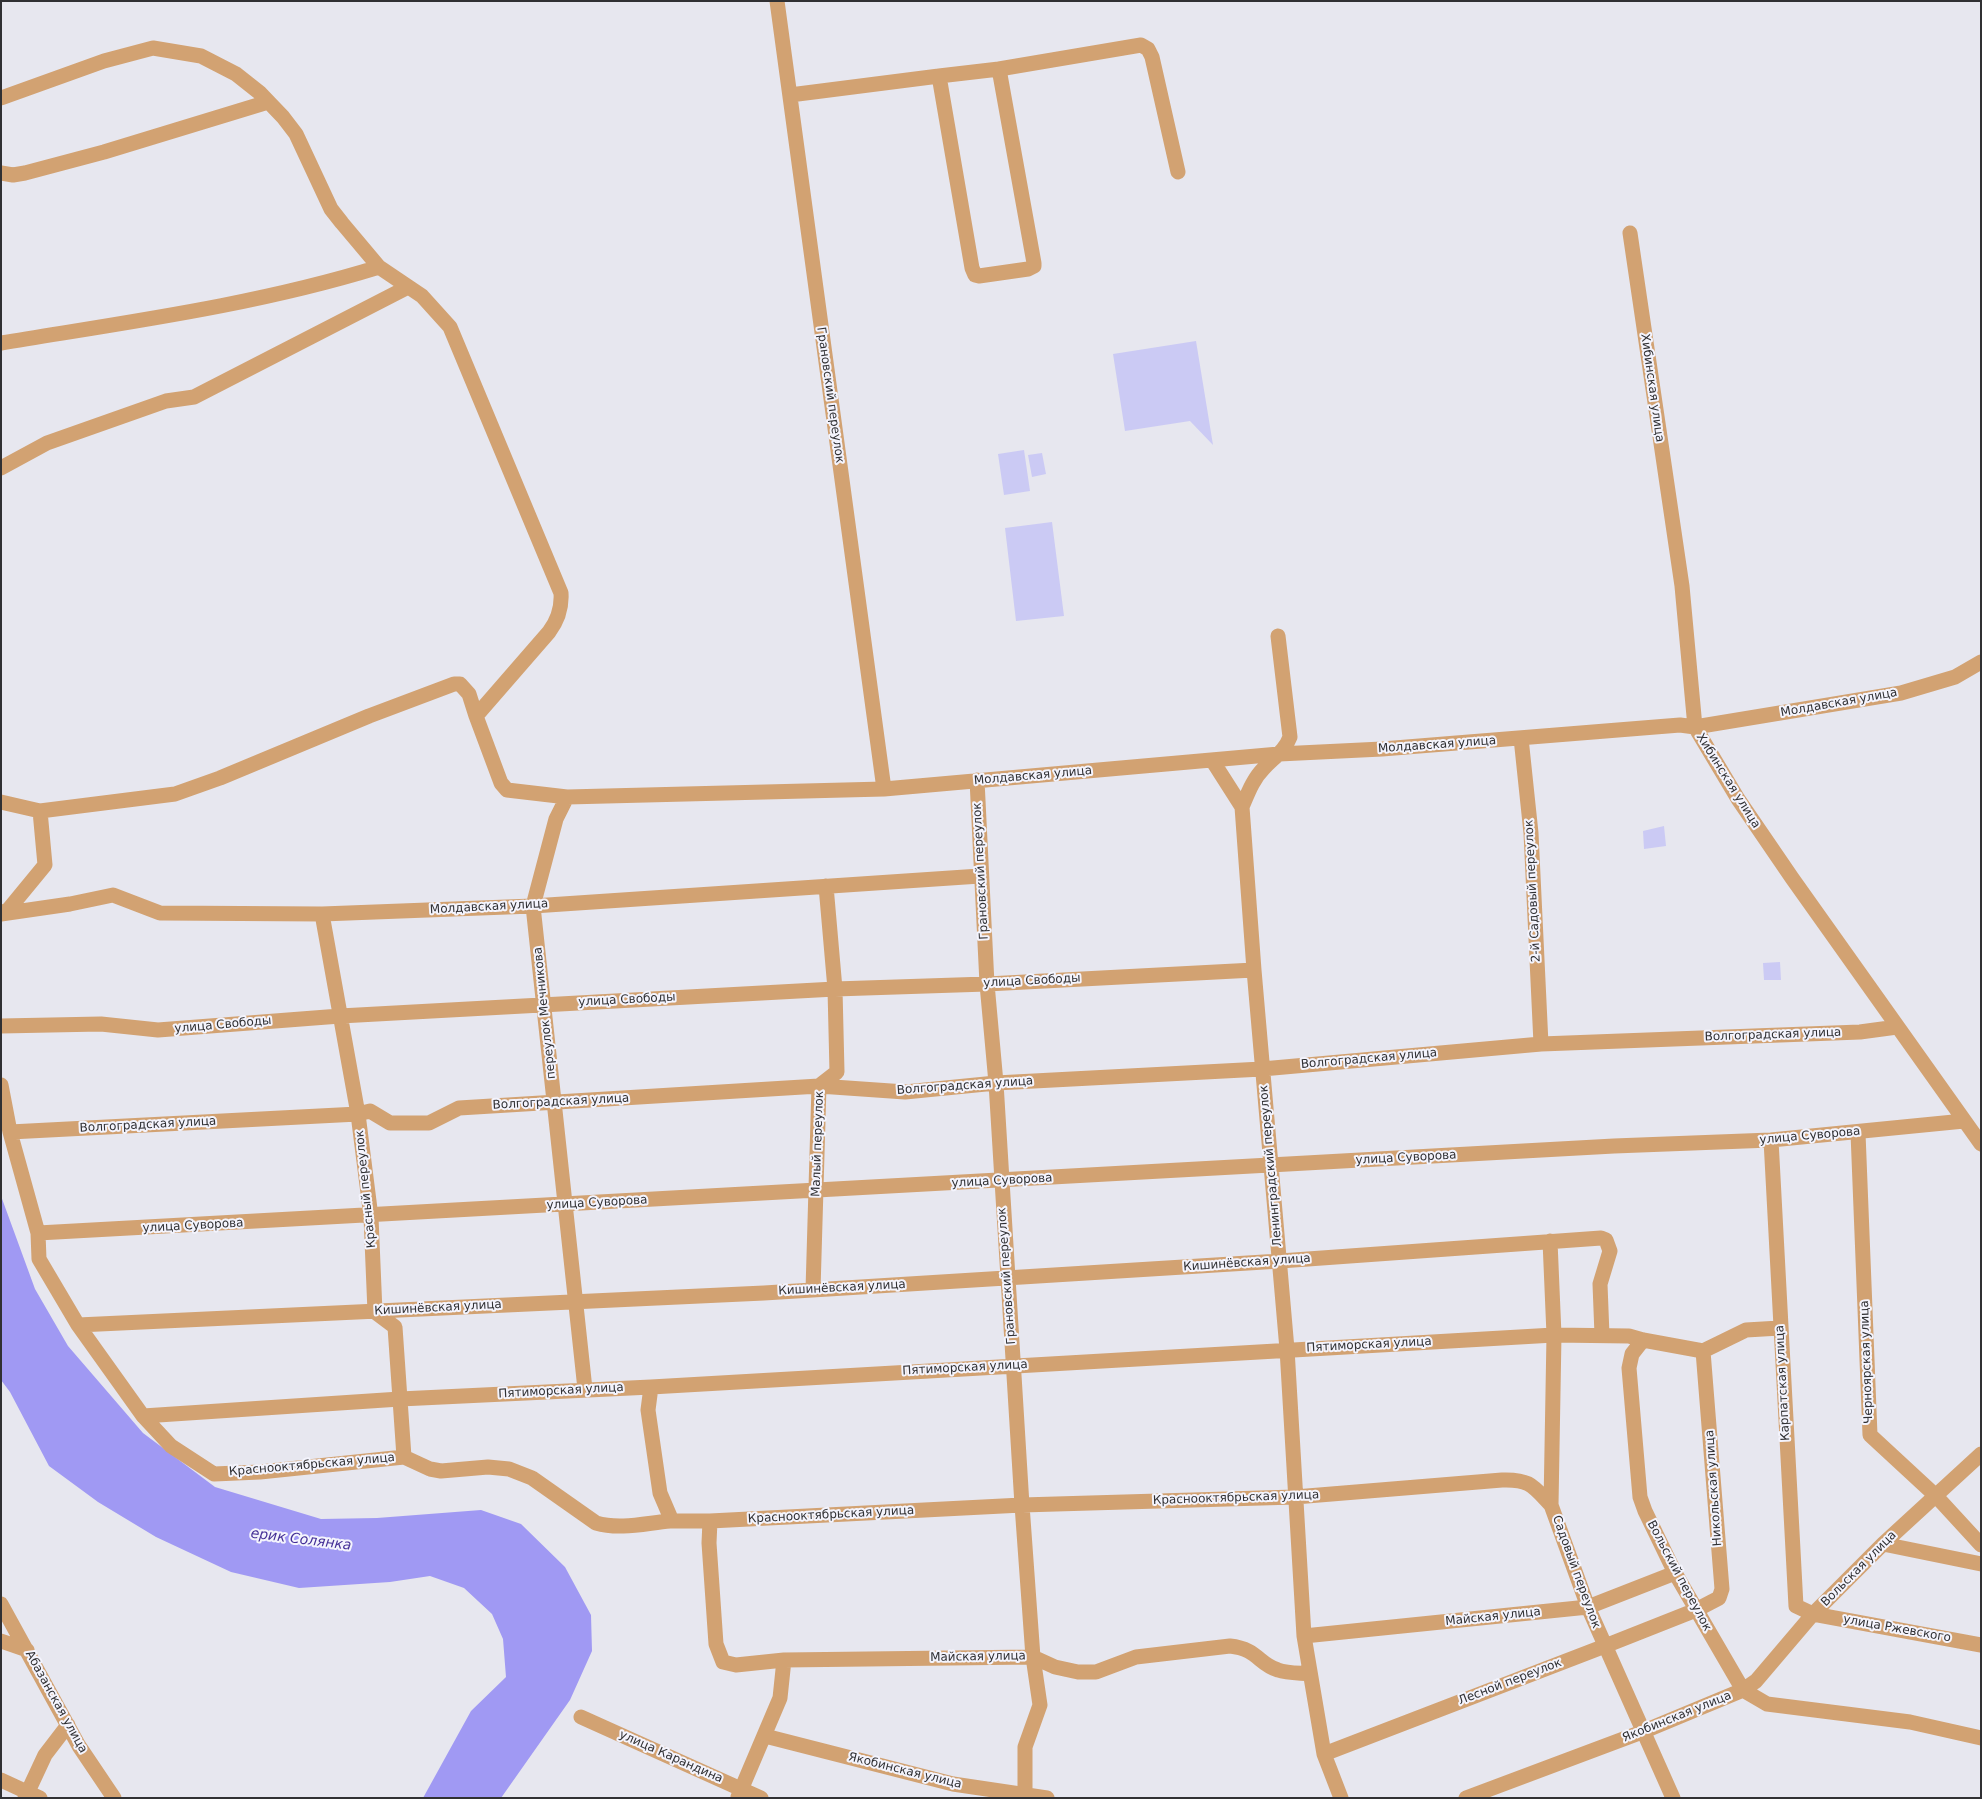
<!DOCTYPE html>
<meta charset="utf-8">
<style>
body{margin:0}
#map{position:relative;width:1982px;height:1799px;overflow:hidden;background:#e7e7ef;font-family:"DejaVu Sans",sans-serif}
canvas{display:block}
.frame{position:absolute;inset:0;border:2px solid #303033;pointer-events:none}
</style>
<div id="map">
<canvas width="1982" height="1799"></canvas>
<div class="frame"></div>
</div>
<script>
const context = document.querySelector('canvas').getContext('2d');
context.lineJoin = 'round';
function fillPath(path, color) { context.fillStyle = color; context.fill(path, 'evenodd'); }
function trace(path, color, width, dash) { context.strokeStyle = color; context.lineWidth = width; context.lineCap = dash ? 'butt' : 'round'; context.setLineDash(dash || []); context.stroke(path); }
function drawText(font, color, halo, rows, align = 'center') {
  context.font = font + ' "DejaVu Sans",sans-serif'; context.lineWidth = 4; context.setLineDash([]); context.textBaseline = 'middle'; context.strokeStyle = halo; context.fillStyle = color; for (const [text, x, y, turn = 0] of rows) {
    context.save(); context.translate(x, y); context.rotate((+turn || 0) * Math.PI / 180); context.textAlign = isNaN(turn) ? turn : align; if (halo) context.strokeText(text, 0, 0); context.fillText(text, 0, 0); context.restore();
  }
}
fillPath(new Path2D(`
 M1196,341L1213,445L1190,421L1125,431L1113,354Z
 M1024,450L1030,491L1004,495L998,454Z
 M1042,453L1046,474L1032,477L1028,455Z
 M1052,522L1064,616L1016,621L1005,528Z
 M1664,826L1666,846L1644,849L1643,831Z
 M1780,962L1781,980H1764L1763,963Z`), '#cbcaf4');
fillPath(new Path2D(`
 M1,1196L35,1289L68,1346L143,1433L215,1487L321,1519L377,1518L481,1510L521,1524L565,1567L591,1615L592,1651L570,1700L501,1798H423L471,1711L506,1677L503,1639L492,1614L464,1588L430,1576L390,1582L299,1588L231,1572L156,1537L98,1502L49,1466L10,1392L1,1380Z`), '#a099f3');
trace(new Path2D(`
 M777,1L884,789
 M999,69L1034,263V266L1028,269L979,276L975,275L972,268L939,76Z
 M999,69L1141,45L1148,49L1152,57L1178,172
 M790,95L939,76
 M1,98L104,61L153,48L201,56L236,74L260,93L283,117L296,134L331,209L342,223L379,267L422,296L450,327L561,593C562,608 558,620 549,632L476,716L501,783L507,790L567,797
 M1,173L13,175L25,173L104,152L268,102
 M1630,233L1682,586L1695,727L1738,799L1792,878L1981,1144
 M1,343C128,322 256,305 379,267
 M1,468L47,443L166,401L194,397L408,287
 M1278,636L1290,737C1285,751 1273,758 1264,768C1253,779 1248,793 1242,807L1254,970L1287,1349L1304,1636L1324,1754L1341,1798
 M1521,738L1531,833L1541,1044
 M1212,760L1242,807
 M977,780L987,984L996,1083L1022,1505L1033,1657L1040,1705L1025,1747V1798
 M1,802L40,811L175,794L220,778L369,716L454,684H460L469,694L476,716
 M1,913L8,910L45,865L40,811
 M1,914L70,904L113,895L160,913L322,914L533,906L980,876
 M322,914L358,1114L371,1217L375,1312L395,1327L404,1457
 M1,1026L101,1024L158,1030L340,1016L835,989L987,984L1254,970
 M1,1085L10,1132L38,1233L39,1259L78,1325L143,1416L171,1446L214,1474L260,1472L404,1457L430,1469L441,1471L488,1467L509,1469L532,1478L596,1523C620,1530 646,1523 670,1521C684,1521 697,1521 710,1521L1022,1505L1295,1497L1502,1480C1530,1479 1533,1486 1551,1505
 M10,1132L358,1114L370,1111L390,1123H429L459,1108L819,1086L905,1092L996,1083L1262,1069L1541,1044L1860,1032L1897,1027
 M1858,1133L1870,1435L1936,1496L1981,1545
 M1771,1140L1796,1606L1813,1614L1981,1645
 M38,1233C564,1208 1089,1175 1614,1146L1771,1140L1964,1121
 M1550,1241L1554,1335L1551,1505L1588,1607L1673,1798
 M813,1290L819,1086L837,1072L835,989L826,886
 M78,1325L764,1293L1280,1261L1601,1238L1606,1240L1610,1251L1600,1284L1602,1335
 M1643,1340L1632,1354L1629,1368L1640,1497L1645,1511L1675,1573L1743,1690L1767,1704L1910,1722L1981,1738
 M651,1387L648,1410L660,1493L672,1521
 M585,1389L533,906L556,819L567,797L884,789L1279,754L1382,749L1680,725L1695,727L1901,693L1955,677L1981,662
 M143,1416L400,1399L651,1387L1554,1335L1629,1336L1643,1340L1703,1351L1746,1330L1780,1328
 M710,1521L709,1543L716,1644L723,1662L736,1665L784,1660L1033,1657L1055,1667L1078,1672H1096L1136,1657L1230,1646C1258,1649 1258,1664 1278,1670C1287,1673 1299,1673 1309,1674
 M1883,1544L1981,1564
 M1,1604L79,1746L114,1798
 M1304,1636L1588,1607L1675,1573
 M1,1641L27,1650
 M581,1717L761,1798
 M765,1736L953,1784L1047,1798
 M1324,1754L1605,1646L1696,1610L1719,1598L1722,1589L1703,1351
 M1,1780L40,1798
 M738,1797L780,1698L784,1660
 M25,1798L45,1755L68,1725
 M1466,1798L1642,1732L1743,1690L1756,1681L1813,1614L1883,1544L1981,1454`), '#d2a272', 15);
drawText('12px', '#303033', '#f4f4fd', [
 ["Хибинская улица",1652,388,82],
 ["Грановский переулок",830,395,82],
 ["Молдавская улица",1839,703,-10],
 ["Молдавская улица",1437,745,-4],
 ["Молдавская улица",1033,776,-5],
 ["Хибинская улица",1728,781,58],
 ["Грановский переулок",981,871,-93],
 ["2-й Садовый переулок",1533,891,-93],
 ["Молдавская улица",489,907,-3],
 ["улица Свободы",1032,981,-3],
 ["улица Свободы",627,1000,-3],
 ["переулок Мечникова",545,1013,-96],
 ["улица Свободы",223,1025,-5],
 ["Волгоградская улица",1773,1035,-2],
 ["Волгоградская улица",1369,1059,-5],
 ["Волгоградская улица",965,1086,-4],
 ["Волгоградская улица",561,1102,-3],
 ["Волгоградская улица",148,1125,-3],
 ["улица Суворова",1810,1136,-5],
 ["Малый переулок",818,1144,-88],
 ["улица Суворова",1406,1158,-3],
 ["Ленинградский переулок",1271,1166,-95],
 ["улица Суворова",1002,1181,-3],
 ["Красный переулок",366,1189,-96],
 ["улица Суворова",597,1203,-3],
 ["улица Суворова",193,1226,-3],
 ["Кишинёвская улица",1247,1263,-4],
 ["Грановский переулок",1007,1276,-94],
 ["Кишинёвская улица",842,1288,-3],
 ["Кишинёвская улица",438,1308,-3],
 ["Пятиморская улица",1369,1345,-3],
 ["Черноярская улица",1867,1362,-92],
 ["Пятиморская улица",965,1368,-3],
 ["Карпатская улица",1783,1383,-93],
 ["Пятиморская улица",561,1391,-3],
 ["Краснооктябрьская улица",312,1465,-5],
 ["Никольская улица",1714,1488,-94],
 ["Краснооктябрьская улица",1236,1498,-2],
 ["Краснооктябрьская улица",831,1515,-3],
 ["Вольская улица",1859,1569,-45],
 ["Садовый переулок",1576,1572,70],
 ["Вольский переулок",1679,1576,62],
 ["Майская улица",1493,1617,-6],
 ["улица Ржевского",1897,1629,10],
 ["Майская улица",978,1657,-1],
 ["Лесной переулок",1510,1682,-21],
 ["Абазанская улица",56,1702,61],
 ["Якобинская улица",1677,1717,-22],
 ["улица Карандина",671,1757,24],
 ["Якобинская улица",905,1771,14]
]);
drawText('italic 14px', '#453097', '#f4f4fd', [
 ["ерик Солянка",301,1540,7]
]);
</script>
